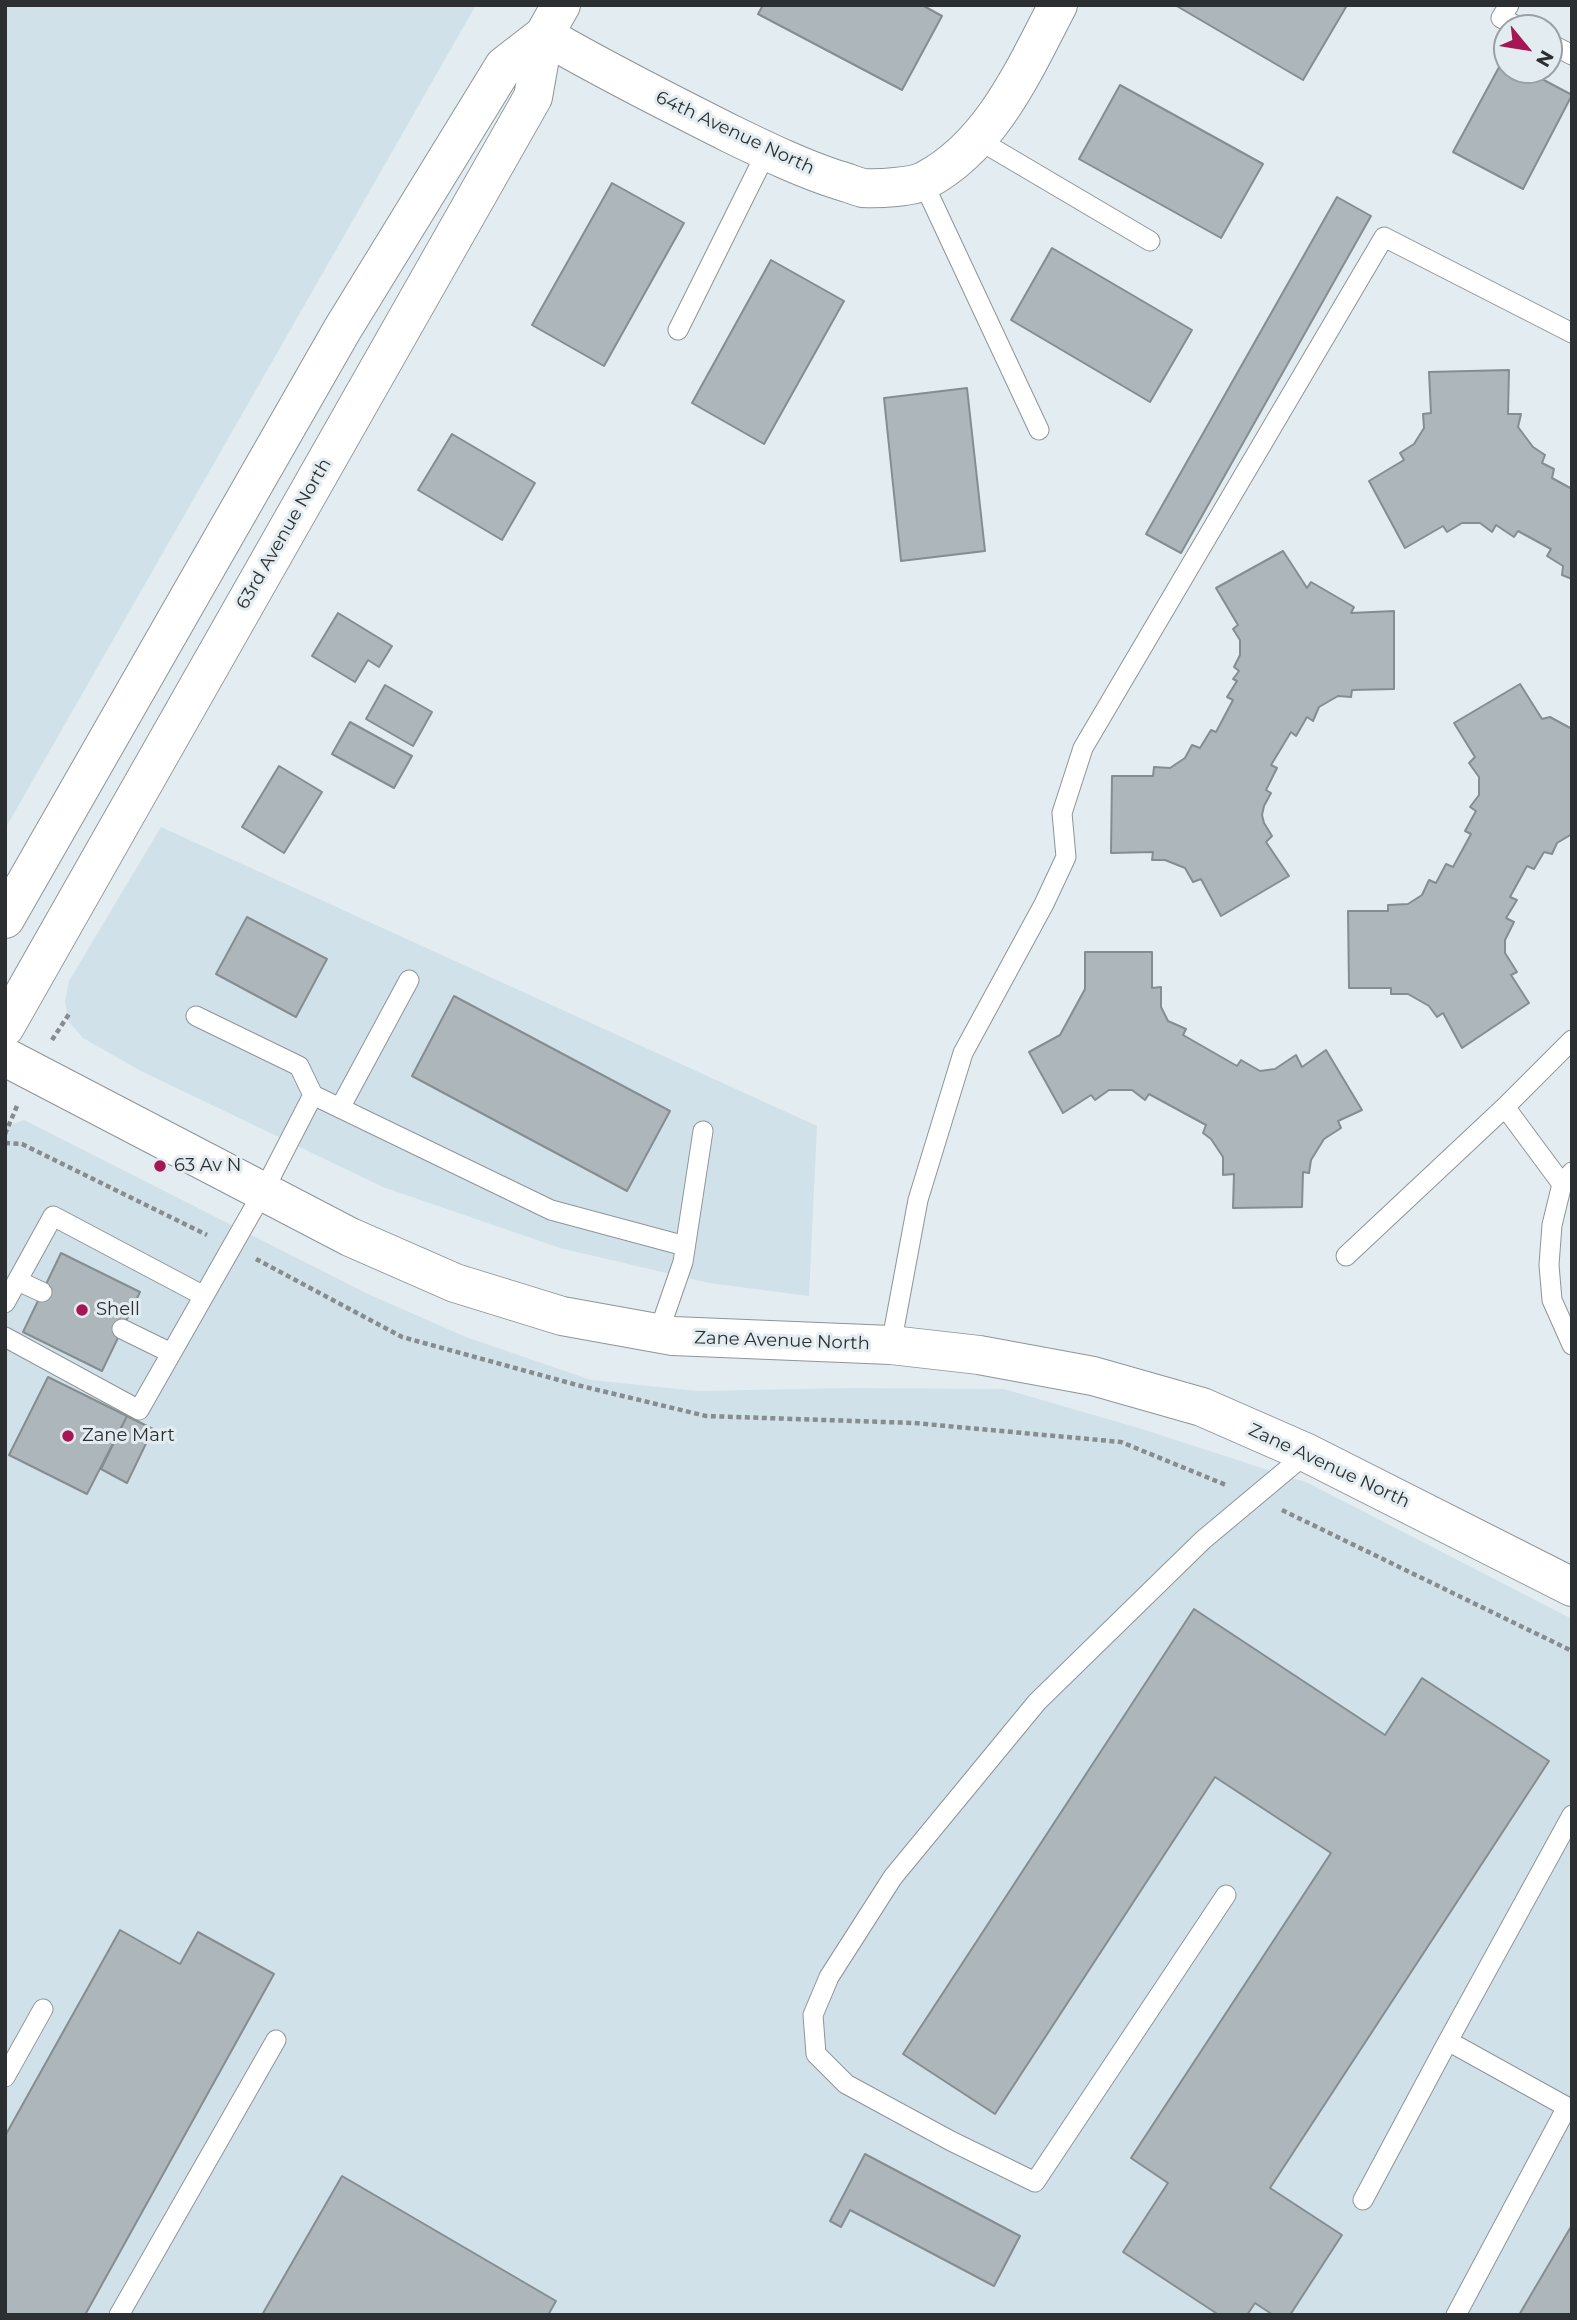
<!DOCTYPE html>
<style>
body{margin:0}
#map{position:relative;width:1577px;height:2320px;overflow:hidden;background:#e3ecf0;font-family:Montserrat,sans-serif}
canvas{display:block}
.frame{position:absolute;inset:0;border:7px solid #2c2f31;pointer-events:none}
.north{position:absolute;left:1493px;top:14px;width:70px;height:70px;box-sizing:border-box;background:#e3ecf0;border:2px solid #9aa0a4;border-radius:50%;rotate:120deg;font-size:19px;font-weight:700;line-height:28px;text-align:center;color:#2c2f31}
.north::after{content:'';display:block;margin:auto;width:24px;height:32px;background:#a61654;clip-path:polygon(50% 0,100% 100%,50% 72%,0 100%)}
</style>
<div id="map">
<canvas width="1577" height="2320"></canvas>
<div class="frame"></div>
<div class="north">N</div>
</div>
<script>
const context = document.querySelector('canvas').getContext('2d');
context.lineJoin = 'round';
function fillPath(path, color) { context.fillStyle = color; context.fill(path, 'evenodd'); }
function trace(path, color, width, dash) { context.strokeStyle = color; context.lineWidth = width; context.lineCap = dash ? 'butt' : 'round'; context.setLineDash(dash || []); context.stroke(path); }
function drawText(font, color, halo, rows, align = 'center') {
  context.font = font + ' Montserrat,sans-serif'; context.lineWidth = 6; context.setLineDash([]); context.textBaseline = 'middle'; context.strokeStyle = halo; context.fillStyle = color; for (const [text, x, y, turn = 0] of rows) {
    context.save(); context.translate(x, y); context.rotate((+turn || 0) * Math.PI / 180); context.textAlign = isNaN(turn) ? turn : align; if (halo) context.strokeText(text, 0, 0); context.fillText(text, 0, 0); context.restore();
  }
}
fillPath(new Path2D(`
 M5,5H476L5,829Z
 M161,827L817,1126L809,1296L709,1283L560,1248L383,1187L141,1071L83,1038L69,1022L65,1001L69,981Z
 M24,1120L368,1294L466,1337L591,1380L698,1391L851,1388L1004,1389L1142,1429L1308,1483L1572,1619V2315H5V1127Z`), '#d1e1e9');
const building = new Path2D(`
 M763,5H922L942,16L902,90L758,14Z
 M1175,5H1342L1346,7L1303,80Z
 M1504,58L1507,60V70H1525L1572,95L1523,189L1453,152Z
 M1120,85L1263,164L1221,238L1079,159Z
 M612,183L684,223L604,366L532,325Z
 M1337,197L1371,216L1181,553L1146,534Z
 M1052,248L1192,330L1150,402L1011,320Z
 M771,260L844,301L764,444L692,403Z
 M1509,370L1508,414H1521L1518,427L1533,447L1545,455L1542,463L1554,469L1552,478L1572,489V579L1562,575L1563,566L1547,556L1551,549L1518,531L1514,537L1496,525L1492,532L1480,523H1462L1447,532L1443,526L1405,548L1369,481L1404,460L1400,453L1414,444L1424,428L1423,414L1431,413L1429,372Z
 M967,388L985,551L901,561L884,398Z
 M452,434L535,483L502,540L418,490Z
 M1283,551L1307,588L1311,582L1354,607L1351,613L1394,611V689L1352,690L1351,697L1338,696L1319,707L1313,721L1307,717L1296,736L1291,732L1271,765L1277,768L1266,790L1271,793L1264,806L1262,815L1264,823L1272,836L1266,842L1289,876L1221,916L1201,879L1193,882L1185,868L1165,860H1152L1153,852L1111,853L1112,776H1153L1154,767L1170,768L1185,758L1192,745L1200,748L1211,730L1216,732L1233,700L1227,697L1237,681L1233,679L1239,671L1234,667L1240,655V640L1233,629L1238,625L1216,588Z
 M338,613L392,646L379,667L368,660L355,682L312,656Z
 M1520,684L1542,719L1550,717L1572,729V834L1557,843L1552,854L1544,852L1534,869L1527,866L1510,897L1517,900L1506,918L1514,922L1505,940V953L1517,972L1511,975L1529,1003L1462,1048L1443,1013L1437,1017L1429,1006L1408,994H1391V988H1349L1348,911H1388V905L1408,904L1422,895L1429,880L1436,883L1446,864L1453,867L1471,834L1465,831L1476,811L1470,807L1479,795V777L1469,763L1475,757L1454,723Z
 M385,685L432,712L413,746L366,719Z
 M350,722L412,756L394,788L332,754Z
 M279,766L322,792L284,853L242,827Z
 M247,917L327,959L296,1017L216,974Z
 M1085,952H1152V988L1161,987V1007L1168,1021L1186,1029L1183,1035L1237,1066L1241,1060L1260,1071L1275,1069L1296,1055L1302,1067L1326,1050L1362,1110L1338,1121L1341,1128L1324,1139L1311,1160L1309,1173L1303,1172L1302,1207L1233,1208L1234,1174L1223,1175V1157L1211,1139L1203,1133L1206,1125L1149,1094L1145,1100L1132,1090H1109L1095,1100L1091,1095L1063,1113L1029,1052L1060,1035L1085,989Z
 M454,996L670,1111L627,1191L412,1076Z
 M61,1253L140,1292L102,1371L23,1332Z
 M48,1377L127,1416L87,1494L9,1455Z
 M127,1416L153,1429L127,1483L101,1469Z
 M1194,1609L1385,1735L1422,1678L1549,1761L1270,2188L1342,2235L1290,2315H1273L1255,2303L1247,2315H1219L1123,2252L1168,2183L1131,2158L1331,1853L1215,1777L995,2114L903,2054Z
 M120,1930L180,1964L198,1932L274,1974L85,2315H5V2136Z
 M865,2154L1020,2236L994,2286L850,2210L841,2227L830,2221Z
 M342,2176L556,2301L548,2315H262Z
 M1572,2225V2315H1519Z`);
fillPath(building, '#adb6ba');
trace(building, '#868d91', 2);
const lane = new Path2D(`
 M1509,5L1501,18L1521,28
 M1549,43L1572,55
 M977,139L1150,241
 M923,182L1039,430
 M678,330L767,151
 M196,1016L299,1066L313,1095L551,1210L685,1246
 M1505,1107L1562,1184
 M340,1108L409,980
 M1572,1172L1562,1184L1552,1225L1549,1265L1552,1300L1572,1345
 M1346,1256L1505,1107L1572,1040
 M18,1281L42,1292
 M5,1303L53,1216L204,1296
 M122,1329L171,1353
 M658,1334L683,1262L703,1131
 M5,1337L139,1410L263,1192L313,1095
 M891,1345L918,1200L963,1053L1044,904L1066,857L1062,813L1083,748L1384,237L1572,333
 M1226,1895L1035,2182L951,2141L846,2084L816,2054L813,2015L829,1977L893,1877L1037,1702L1203,1540L1307,1453
 M5,2077L43,2009
 M1363,2200L1448,2041
 M119,2315L276,2040
 M1456,2315L1567,2107L1448,2041L1572,1815`);
const street = new Path2D(`
 M544,35C605,71 668,102 731,134C766,151 801,168 838,180C846,182 855,186 863,188C878,189 914,187 926,180C992,145 1025,68 1058,5`);
const secondary = new Path2D(`
 M5,919L342,330L504,66L544,35
 M5,1027L533,97L544,35L561,5
 M5,1057L350,1237L455,1283L562,1316L673,1336L891,1345L979,1355L1093,1376L1202,1407L1307,1453L1572,1587`);
trace(lane, '#8d9599', 21);
trace(street, '#8d9599', 40);
trace(secondary, '#8d9599', 40);
trace(new Path2D(`
 M52,1040L69,1014
 M5,1134L17,1106
 M5,1143L22,1144L207,1235
 M256,1259L402,1337L577,1385L706,1416L914,1423L1121,1442L1226,1485
 M1282,1510L1572,1651`), '#868c8f', 4.5, [5, 3.5]);
trace(lane, '#fff', 19);
trace(street, '#fff', 38);
trace(secondary, '#fff', 38);
for (const [x, y, r, color] of [
 [160,1166,7,"#a61654"],
 [82,1310,7,"#a61654"],
 [68,1436,7,"#a61654"]
]) { const dot = new Path2D(); dot.arc(x, y, r, 0, 2 * Math.PI); context.fillStyle = color; context.fill(dot); trace(dot, '#e3ecf0', 2.5); }
drawText('18px', '#2c2f31', '#e3ecf0', [
 ["64th Avenue North",735,133,25],
 ["63rd Avenue North",284,534,-60],
 ["Zane Avenue North",782,1341,2],
 ["Zane Avenue North",1329,1466,25]
]);
drawText('18px', '#2c2f31', '#e3ecf0', [
 ["63 Av N",174,1166],
 ["Shell",96,1310],
 ["Zane Mart",82,1436]
], 'left');
</script>
